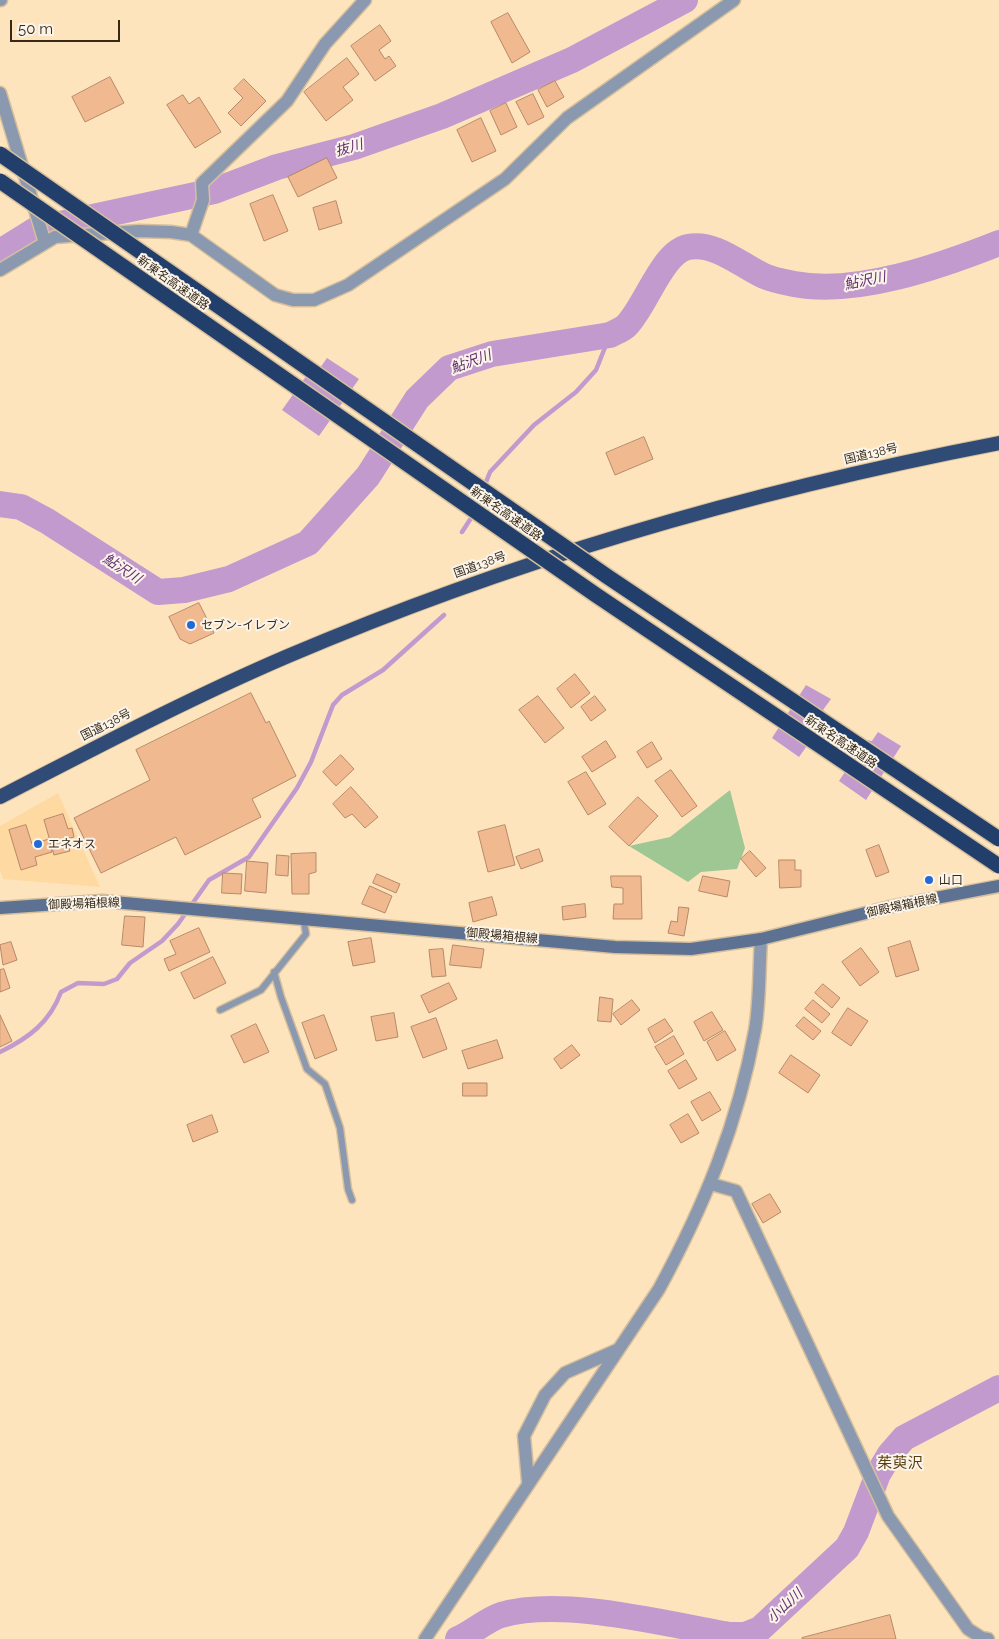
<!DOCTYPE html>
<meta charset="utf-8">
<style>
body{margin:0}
#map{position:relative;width:999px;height:1639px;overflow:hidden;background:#fee4bd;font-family:Raleway,sans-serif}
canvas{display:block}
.scale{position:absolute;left:10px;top:20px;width:110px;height:22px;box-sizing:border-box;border:2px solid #362a17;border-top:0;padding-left:6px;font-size:15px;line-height:18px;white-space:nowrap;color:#362a17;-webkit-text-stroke:4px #fbf4eb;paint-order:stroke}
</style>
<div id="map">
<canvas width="999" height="1639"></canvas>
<div class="scale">50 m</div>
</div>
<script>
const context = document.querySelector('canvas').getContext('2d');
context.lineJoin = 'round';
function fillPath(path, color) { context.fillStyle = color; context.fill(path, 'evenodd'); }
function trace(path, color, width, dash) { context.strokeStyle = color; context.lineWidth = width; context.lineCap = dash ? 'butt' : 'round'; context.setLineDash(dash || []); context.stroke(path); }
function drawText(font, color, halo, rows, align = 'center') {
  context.font = font + ' Raleway,"Noto Sans JP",sans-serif'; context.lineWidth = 4; context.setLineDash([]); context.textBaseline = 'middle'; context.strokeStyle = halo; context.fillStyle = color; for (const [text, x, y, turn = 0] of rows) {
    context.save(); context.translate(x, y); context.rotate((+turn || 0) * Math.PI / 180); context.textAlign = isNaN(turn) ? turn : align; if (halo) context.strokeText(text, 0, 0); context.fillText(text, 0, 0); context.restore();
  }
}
fillPath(new Path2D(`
 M58,793L100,887L3,879L0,870V826Z`), '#fedaa2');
fillPath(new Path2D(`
 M730,790L745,848L737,869L701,872L688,882L629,846L670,837Z`), '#9fc794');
fillPath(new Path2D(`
 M327,358L359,379L319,436L282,410L314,365L320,368Z
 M806,685L831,699L823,710L829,715L799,757L772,738Z
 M878,732L901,746L866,800L839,781L866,740L872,741Z`), '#c29ace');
trace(new Path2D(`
 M462,532L473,515L490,472L534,425L576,392L596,370L610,335
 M0,1052C29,1038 50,1022 61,992L78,983L104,984L117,979L130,963L162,941L178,924L209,880L249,857L297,788L311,762L333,705L342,695L383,670L444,615`), '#c29ace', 4.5);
trace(new Path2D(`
 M0,252L37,229L214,191L277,167L354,147L442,116L572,60L685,0
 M0,504L21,507L47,521L158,592L184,590L229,579L308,543L368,476L417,399L449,368L492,354L610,335C615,332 622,330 626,326C645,308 662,252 688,247C716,242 740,265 764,276C773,280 784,282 794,284C856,296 941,266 999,243
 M458,1639C472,1633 486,1620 501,1615C563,1597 665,1624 729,1635H745L760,1629L847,1548L856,1532L878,1474L890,1454L904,1438L999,1388`), '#c29ace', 26);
const building = new Path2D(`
 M508,13L530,52L512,63L491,22Z
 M380,25L391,41L379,50L385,59L389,56L396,66L375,81L351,46Z
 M347,58L359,74L343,87L353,100L326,121L304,92Z
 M110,77L124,103L85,122L72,97Z
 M244,79L266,101L241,126L228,113L243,98L234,89Z
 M555,81L564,97L547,107L538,90Z
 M533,94L544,117L528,125L516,102Z
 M183,95L189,104L199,97L221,132L195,148L167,105Z
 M506,103L517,127L501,135L490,111Z
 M481,118L496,151L472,162L457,130Z
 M327,158L337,178L298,197L288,177Z
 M273,195L288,231L264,241L250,204Z
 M336,201L342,223L319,230L313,208Z
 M644,437L653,459L615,475L606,453Z
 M199,603L214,633L190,644L180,639L169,617Z
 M575,674L590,693L571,708L557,689Z
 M251,693L266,723L269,721L296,776L252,799L261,817L185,855L176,837L101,873L74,818L150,780L136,750Z
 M538,696L564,728L545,743L519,710Z
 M595,696L606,710L591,721L581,707Z
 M606,741L616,757L592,772L582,757Z
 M652,742L662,759L647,768L637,752Z
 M341,755L354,769L336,786L323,772Z
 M671,770L697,806L682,817L655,781Z
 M586,772L606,804L588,815L568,782Z
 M351,787L378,817L365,828L352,814L345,818L333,804Z
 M638,797L658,816L629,846L609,827Z
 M63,814L68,829L72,828L74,837L66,839L70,851L54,855L44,820Z
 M26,825L32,844L49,839L52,852L35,857L37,865L21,870L9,830Z
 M505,825L515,865L488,872L478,832Z
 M879,845L889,872L876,877L866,850Z
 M539,849L543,861L521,869L516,857Z
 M750,851L766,868L756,877L741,859Z
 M316,853V872L309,874V894H292L291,854Z
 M277,855L289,856L288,876L276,875Z
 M779,860H795V870H801V887L780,888Z
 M247,861L268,863L266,893L245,891Z
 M223,873L242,874L241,894L222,893Z
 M377,874L400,884L396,893L373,883Z
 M611,876H641L642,919H613L614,904H623V888L612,887Z
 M703,876L730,881L727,897L699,891Z
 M370,886L392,896L385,913L362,904Z
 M492,897L497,915L473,922L469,903Z
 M585,904L586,917L563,920L562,907Z
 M679,907L689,908L684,936L668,933L671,921L677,922Z
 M125,916L145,917L143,947L122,945Z
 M199,928L210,952L169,971L164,959L176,954L170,941Z
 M371,938L375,962L353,966L348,942Z
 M910,941L919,970L896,977L888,948Z
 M11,942L17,960L3,965L0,945Z
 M453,945L484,949L481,968L450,965Z
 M861,948L879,972L860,986L842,962Z
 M443,949L446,976L432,977L429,950Z
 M213,957L226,983L194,999L181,973Z
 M4,969L10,988L0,992V970Z
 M449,983L457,999L429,1013L421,996Z
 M823,984L840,998L832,1008L815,993Z
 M600,997L613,999L611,1022L598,1021Z
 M632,1000L640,1010L621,1025L613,1014Z
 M813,1000L830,1014L822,1023L805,1009Z
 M848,1008L868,1021L851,1046L832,1033Z
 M712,1012L723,1030L704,1041L694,1022Z
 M394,1013L398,1037L376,1041L371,1017Z
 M0,1015L12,1041L0,1047Z
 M324,1015L337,1050L315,1059L302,1023Z
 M804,1017L821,1031L813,1040L796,1026Z
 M436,1018L447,1049L423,1058L411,1027Z
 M665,1019L673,1031L655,1043L648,1029Z
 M256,1024L269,1052L244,1063L231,1036Z
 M725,1031L736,1050L717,1061L707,1042Z
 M674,1036L684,1054L666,1065L655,1047Z
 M497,1040L503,1058L468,1069L462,1051Z
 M572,1045L580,1055L561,1069L554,1059Z
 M791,1055L820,1075L808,1093L779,1073Z
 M686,1060L697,1079L679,1089L668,1071Z
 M463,1083H487V1096H463Z
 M710,1092L721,1110L702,1121L691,1102Z
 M688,1114L699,1133L681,1143L670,1125Z
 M212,1115L218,1132L193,1142L187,1125Z
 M770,1194L781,1212L763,1223L752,1204Z
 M890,1615L896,1639H802V1638Z`);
fillPath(building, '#f0b98f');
trace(building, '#b68967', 1);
const service = new Path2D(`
 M274,972L281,997L307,1069L325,1084L340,1128L348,1189L352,1200
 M220,1010L261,990L306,934L303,917`);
const minor = new Path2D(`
 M0,0H1
 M0,93L45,243
 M191,235L203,200L202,183L287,101L325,44L365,0
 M0,270L55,237L139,231L171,232L191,235L275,295L293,300H314L348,285L505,179L567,118L734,0
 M711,1184L736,1191L888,1516L968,1629L982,1638L988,1639
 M528,1481L524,1436L545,1395L565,1373L617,1350`);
const tertiary = new Path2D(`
 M425,1639L659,1289C704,1206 738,1124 755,1030C760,1001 759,969 761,939`);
const secondary = new Path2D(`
 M0,908L102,901L615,947L691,949L761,939L894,906L999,886`);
const trunk = new Path2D(`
 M0,797C95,748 190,698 288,656C517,558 755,490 999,443`);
trace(service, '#d6bf9c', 9);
trace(minor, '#d6bf9c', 15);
trace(tertiary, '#d6bf9c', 15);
trace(secondary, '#d6bf9c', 15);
trace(trunk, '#d6bf9c', 16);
trace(service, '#8a99b0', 6);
trace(minor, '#8a99b0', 12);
trace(tertiary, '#8a99b0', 12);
trace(secondary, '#5d7293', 12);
trace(trunk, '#304b75', 14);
const motorwayBridge = new Path2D(`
 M0,154L608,577L999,839
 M0,181L596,595L999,866`);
trace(motorwayBridge, '#d6bf9c', 18, []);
trace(motorwayBridge, '#223f6c', 15);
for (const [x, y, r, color] of [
 [191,625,5,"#226bd7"],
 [38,844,5,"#226bd7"],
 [929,880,5,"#226bd7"]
]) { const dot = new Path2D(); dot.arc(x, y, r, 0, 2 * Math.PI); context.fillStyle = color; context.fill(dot); trace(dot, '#fbf4eb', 2); }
drawText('12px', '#362a17', '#fbf4eb', [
 ["新東名高速道路",173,283,35],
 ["国道138号",871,454,-13],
 ["新東名高速道路",506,514,35],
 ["国道138号",480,565,-20],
 ["国道138号",106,725,-27],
 ["新東名高速道路",841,742,34],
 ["御殿場箱根線",84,904,-2],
 ["御殿場箱根線",902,906,-12],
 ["御殿場箱根線",502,936,5]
]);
drawText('12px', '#362a17', '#fbf4eb', [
 ["セブン-イレブン",201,625],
 ["エネオス",48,844],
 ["山口",939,880]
], 'left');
drawText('italic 14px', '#62306f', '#fbf4eb', [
 ["抜川",349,148,-16],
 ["鮎沢川",865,281,-12],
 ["鮎沢川",471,362,-20],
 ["鮎沢川",122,569,33],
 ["小山川",785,1606,-43]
]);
drawText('15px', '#583e0d', '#fbf4eb', [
 ["茱萸沢",900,1463]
]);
</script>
